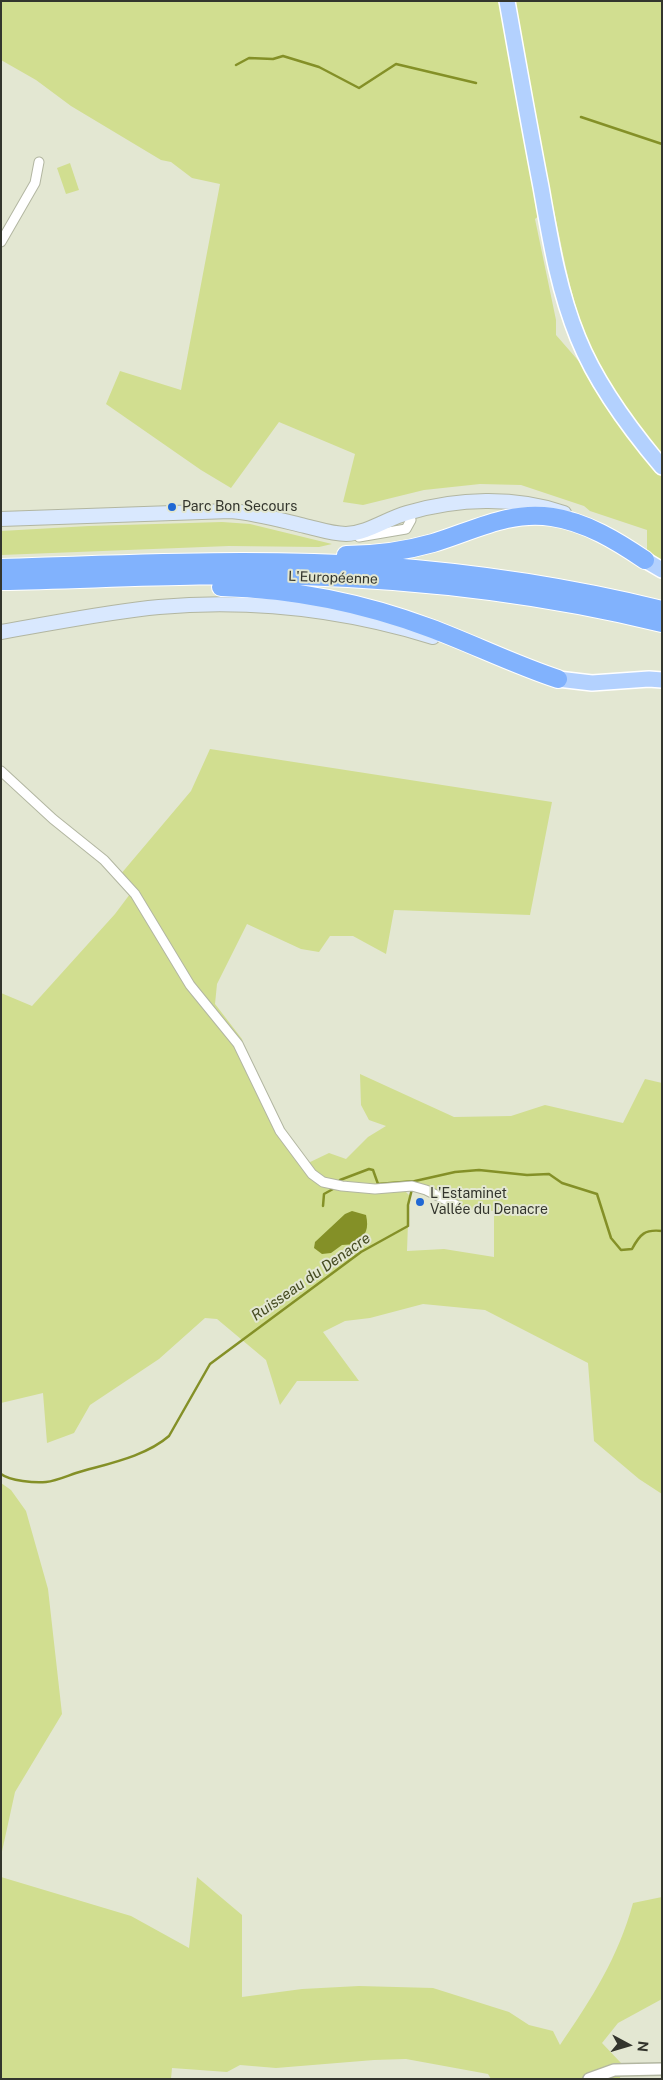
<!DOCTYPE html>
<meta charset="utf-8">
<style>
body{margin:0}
#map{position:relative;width:663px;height:2080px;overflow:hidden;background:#e3e7d2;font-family:"Public Sans",sans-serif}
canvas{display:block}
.frame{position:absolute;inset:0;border:2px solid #33352d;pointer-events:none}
.north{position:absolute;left:603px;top:2020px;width:50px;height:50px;-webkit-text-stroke:4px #e3e7d2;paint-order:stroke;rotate:96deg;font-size:14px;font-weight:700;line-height:20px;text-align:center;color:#33352d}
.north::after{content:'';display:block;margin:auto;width:18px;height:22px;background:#33352d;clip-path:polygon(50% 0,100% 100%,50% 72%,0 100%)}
</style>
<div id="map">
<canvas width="663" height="2080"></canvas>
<div class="frame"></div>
<div class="north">N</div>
</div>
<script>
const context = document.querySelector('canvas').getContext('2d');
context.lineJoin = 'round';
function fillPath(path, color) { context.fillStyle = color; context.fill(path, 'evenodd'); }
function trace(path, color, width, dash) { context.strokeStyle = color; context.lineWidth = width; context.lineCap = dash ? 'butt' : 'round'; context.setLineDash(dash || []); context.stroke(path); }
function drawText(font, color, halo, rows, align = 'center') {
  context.font = font + ' "Public Sans",sans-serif'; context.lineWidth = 4; context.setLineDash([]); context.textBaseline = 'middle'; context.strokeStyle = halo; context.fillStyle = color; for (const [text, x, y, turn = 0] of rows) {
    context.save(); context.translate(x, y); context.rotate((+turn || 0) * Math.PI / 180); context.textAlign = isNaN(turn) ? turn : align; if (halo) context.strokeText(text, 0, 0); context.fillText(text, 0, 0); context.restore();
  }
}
fillPath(new Path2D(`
 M1,1H500L540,215L535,219L556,320V335L583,366L602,399L662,476V561L647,551V530L590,511L584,506L521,485L480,484L424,490L363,505L343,502L355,454L279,422L231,488L201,470L106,404L120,371L181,390L220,184L192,178L171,162L161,160L71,106L36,80L1,60Z
 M512,1H662V457C633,420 605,382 587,338C572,302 565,263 557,225C541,151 529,76 512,1Z
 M70,163L79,190L66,194L57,168Z
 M222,522L250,524L332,544L319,547L229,546L1,555V531L89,526Z
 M210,749L552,802L530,915L394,910L386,954L353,936H330L319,952L301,949L247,924L217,984L215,1004L242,1039L253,1078L270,1112L306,1164L329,1153L346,1159L368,1137L386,1126L369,1120L361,1105L360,1074L454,1117L511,1116L545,1105L623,1123L645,1079L662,1083V1494L639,1479L594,1441L588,1363L485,1310L423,1304L370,1318L345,1321L323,1332L359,1381H297L280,1405L266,1360L217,1319L205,1318L159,1359L90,1405L74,1433L47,1443L43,1393L1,1403V993L32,1006L115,914L133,890L120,875L191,791ZM404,1190L426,1192L458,1209L494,1211V1257L444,1249L407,1251L409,1195Z
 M1,1483L11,1490L26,1511L48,1589L62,1714L15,1792L1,1856Z
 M1,1877L131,1916L189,1948L197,1877L242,1915V1997L302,1989L359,1986L433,1988L509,2012L529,2025L553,2031L560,2045C592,1998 618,1958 633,1903L662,1897V1999L618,2023L602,2043L621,2063L620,2079H491L488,2074L406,2059L374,2060L276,2068L240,2065L227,2072L172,2068L171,2079H1Z`), '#d1de90');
fillPath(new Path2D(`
 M352,1211L366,1215C369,1229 366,1234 357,1244L342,1245L331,1253L322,1254L314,1248L315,1242L345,1214Z`), '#849027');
trace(new Path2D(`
 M236,65L249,58L273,59L283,56L319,67L359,88L396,64L476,83
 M581,117L662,144
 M414,1184L415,1181L455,1172L479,1170L527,1175L549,1174L562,1183L597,1194L611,1238L621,1250L632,1249C640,1234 645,1229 662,1231
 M323,1206L324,1194L333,1189L340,1180L369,1169L373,1170L378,1184L415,1181
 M1,1474C10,1481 35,1483 46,1482C56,1481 67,1476 76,1473C106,1464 145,1457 169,1436L210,1364L361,1252L408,1226V1205L412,1189`), '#849027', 2.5);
const minor = new Path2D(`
 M1,242L35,183L39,162
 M359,537L406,529L411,520L407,513
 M1,771L53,819L104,860L135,894L190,985L238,1044L280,1131L312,1174L323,1182L342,1186L375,1189L412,1186L426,1190L456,1205`);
const tertiary = new Path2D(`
 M589,2079L614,2070L662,2069`);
const secondary = new Path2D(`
 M1,519L230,511C256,513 280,520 305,526C318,529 332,534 346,534C368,533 386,519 407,513C457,498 515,496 564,513
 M1,632C54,623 106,612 159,607C251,599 345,610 433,637`);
const primary = new Path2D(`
 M507,1C518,63 529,125 541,187C550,238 558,289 578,338C597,385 629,428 662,467
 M645,560L662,570
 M558,679L592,683L649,679L662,680`);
const motorway = new Path2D(`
 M346,555C376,555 405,551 433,543C473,531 510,510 552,517C586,522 617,541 645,560
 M1,568C126,564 253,558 379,566C474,573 569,587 662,610
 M1,581C102,579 203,573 303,576C424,580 544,594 662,623
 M221,587C293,589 363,603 430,628C473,644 515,665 558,679`);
trace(minor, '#b2b6a1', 11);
trace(tertiary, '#b2b6a1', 14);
trace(secondary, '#b2b6a1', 16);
trace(primary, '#fff', 18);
trace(motorway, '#fff', 20);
trace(minor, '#fff', 9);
trace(tertiary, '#fff', 11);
trace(secondary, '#d9e8fe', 14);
trace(primary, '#b3d1fe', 15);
trace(motorway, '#81b2fd', 18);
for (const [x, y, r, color] of [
 [172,507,5,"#2068d4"],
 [420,1202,5,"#2068d4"]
]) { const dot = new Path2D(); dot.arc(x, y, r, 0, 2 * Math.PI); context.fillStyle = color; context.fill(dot); trace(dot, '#e3e7d2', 2); }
drawText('14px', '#33352d', '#e3e7d2', [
 ["Parc Bon Secours",182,507],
 ["L'Estaminet",430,1194],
 ["Vallée du Denacre",430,1210]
], 'left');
drawText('14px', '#33352d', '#e3e7d2', [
 ["L'Européenne",333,578,2]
]);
drawText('italic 15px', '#454b21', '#e3e7d2', [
 ["Ruisseau du Denacre",311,1277,-35]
]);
</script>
